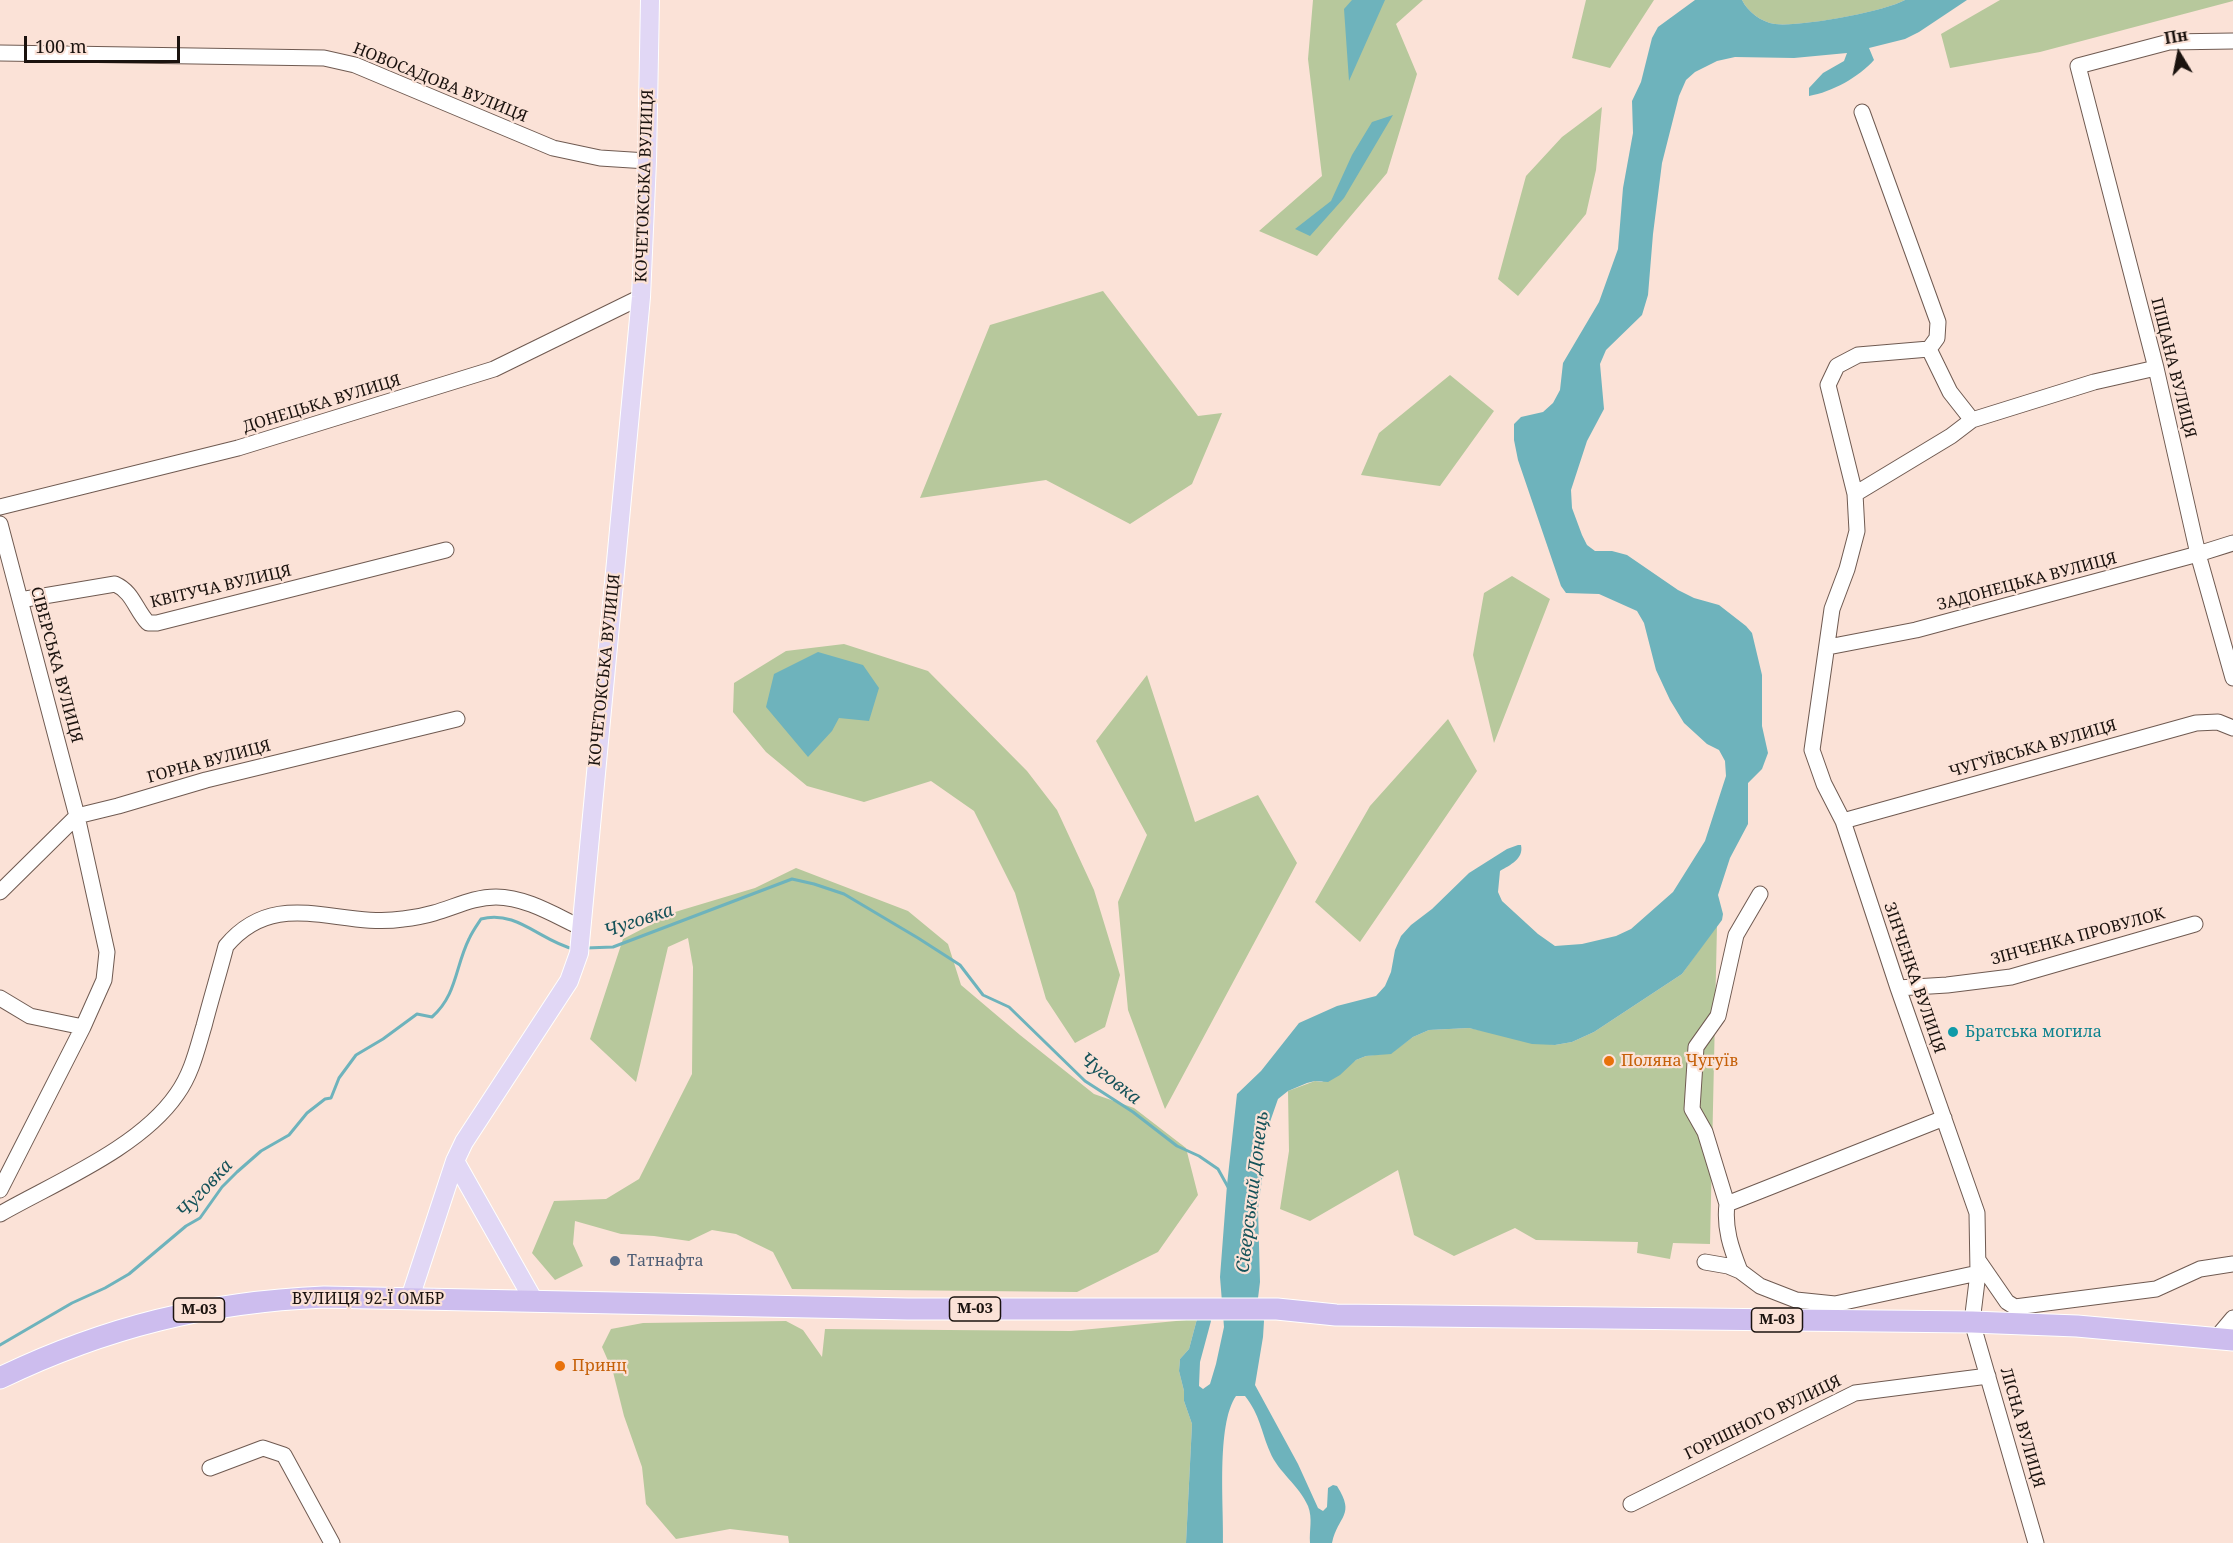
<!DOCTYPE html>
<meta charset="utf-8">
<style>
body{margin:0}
#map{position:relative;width:2233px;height:1543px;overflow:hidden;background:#fbe2d7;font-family:"Noto Serif",serif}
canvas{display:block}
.north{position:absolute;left:2149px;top:24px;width:60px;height:60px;-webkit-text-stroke:4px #fbe2d7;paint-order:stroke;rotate:350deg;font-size:16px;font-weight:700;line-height:24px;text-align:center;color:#1b130f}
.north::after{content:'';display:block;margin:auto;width:21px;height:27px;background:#1b130f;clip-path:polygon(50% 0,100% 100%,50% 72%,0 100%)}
.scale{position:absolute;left:24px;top:36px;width:156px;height:27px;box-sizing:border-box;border:3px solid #1b130f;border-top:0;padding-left:8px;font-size:18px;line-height:21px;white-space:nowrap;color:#1b130f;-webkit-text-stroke:4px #fbe2d7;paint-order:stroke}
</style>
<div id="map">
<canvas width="2233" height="1543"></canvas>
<div class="north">Пн</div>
<div class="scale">100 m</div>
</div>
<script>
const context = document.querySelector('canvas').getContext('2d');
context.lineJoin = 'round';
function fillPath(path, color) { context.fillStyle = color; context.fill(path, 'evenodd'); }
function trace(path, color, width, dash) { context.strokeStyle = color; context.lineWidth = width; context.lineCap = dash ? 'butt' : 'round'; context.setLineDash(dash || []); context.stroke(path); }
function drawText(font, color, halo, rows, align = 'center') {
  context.font = font + ' "Noto Serif",serif'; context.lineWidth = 4.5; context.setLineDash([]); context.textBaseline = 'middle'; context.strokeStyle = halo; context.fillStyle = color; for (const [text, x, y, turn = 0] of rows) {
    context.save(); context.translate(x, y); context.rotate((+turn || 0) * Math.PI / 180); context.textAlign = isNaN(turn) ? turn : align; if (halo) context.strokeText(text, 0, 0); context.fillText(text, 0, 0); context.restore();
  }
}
fillPath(new Path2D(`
 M1313,0H1423L1396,24L1417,74L1387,173L1317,256L1259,231L1322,176L1308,59Z
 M1586,0H1654L1610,68L1572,58Z
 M1742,0H1905C1883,12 1801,27 1775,24C1761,22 1748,12 1742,0Z
 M2000,0H2233V1L2040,52L1950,68L1941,34Z
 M1602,107L1596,170L1586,214L1518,296L1498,279L1526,176L1562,137Z
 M1103,291L1198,416L1222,413L1192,484L1130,524L1046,480L920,498L990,325Z
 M1450,375L1494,411L1440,486L1361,475L1379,433Z
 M1512,576L1550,599L1494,743L1473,655L1484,593Z
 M844,644L928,671L1027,771L1057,810L1094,890L1120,975L1105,1027L1075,1043L1046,999L1015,893L974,811L931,781L864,802L807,786L766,752L733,712L734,683L786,651Z
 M1147,675L1195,822L1258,795L1297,863L1165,1109L1128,1010L1118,902L1147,835L1096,741Z
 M1448,719L1477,771L1360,942L1315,902L1370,806Z
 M796,868L908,911L948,944L961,985L1020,1035L1094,1094L1134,1108L1186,1148L1198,1195L1158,1252L1077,1292L792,1289L773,1252L736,1234L712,1230L689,1241L654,1236L621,1234L575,1221L573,1244L583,1266L555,1280L532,1253L554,1201L606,1199L639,1179L692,1074L693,967L688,938L668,947L636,1082L590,1039L623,939L675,912L755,888Z
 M1717,925L1710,1244L1673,1243L1670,1259L1637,1253L1638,1242L1536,1240L1515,1228L1454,1256L1414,1235L1398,1170L1310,1221L1280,1209L1289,1151L1288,1091L1315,1081L1322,1082L1356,1060L1366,1056L1391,1053L1413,1037L1429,1030L1469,1028L1555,1045L1572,1042L1594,1032L1682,974Z
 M1197,1319L1189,1349L1180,1359L1179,1371L1184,1391V1401L1192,1424L1186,1543H789L788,1536L730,1529L676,1539L646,1504L642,1467L624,1416L613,1372L602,1347L611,1329L643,1323L786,1321L803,1330L822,1357L825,1329L1071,1331Z`), '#b7c89c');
fillPath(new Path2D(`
 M1352,0H1385L1349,81L1344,9Z
 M1695,0H1742C1748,12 1761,22 1775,24C1800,27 1883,12 1905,0H1967L1919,32L1905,39L1869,48L1874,60C1859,77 1832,92 1809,96V88L1823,73L1844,61L1847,53L1794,58L1735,57L1717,61L1695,72L1686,80L1679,96L1662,163L1653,234L1648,295L1642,315L1606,350L1600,364L1604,409L1587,441L1571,490L1572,508L1582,535L1587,545L1595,551H1612L1627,555L1678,590L1694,598L1719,605L1746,626L1752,633L1762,675V726L1768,753L1762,769L1748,783V824L1730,858L1718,895L1723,914L1722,920L1682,974L1594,1032L1572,1042L1555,1045L1532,1044L1469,1028L1429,1030L1413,1037L1391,1054L1366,1056L1356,1060L1340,1075L1328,1082L1315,1081L1307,1083L1288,1091L1278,1099L1264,1139L1262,1179L1258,1209L1260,1282L1258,1298L1264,1321L1263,1337L1255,1385L1298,1464L1318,1508L1323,1511L1327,1507L1328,1488L1333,1485L1337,1486C1356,1516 1338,1515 1332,1543H1310C1309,1530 1313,1519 1308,1506C1299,1485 1278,1472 1270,1452C1261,1431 1260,1415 1245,1396H1236C1216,1425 1224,1507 1223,1543H1186L1192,1424L1184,1401V1391L1179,1371L1180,1359L1189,1349L1197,1319L1210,1318L1211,1321L1200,1362L1199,1386L1203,1389L1210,1384L1216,1364L1224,1327L1220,1277L1227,1185L1237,1094L1261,1071L1299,1023L1337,1006L1376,996L1385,986L1391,972L1395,950L1401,936L1411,925L1432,909L1469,873L1507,849L1518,845H1521C1524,859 1510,865 1500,871L1498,892L1502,901L1538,934L1555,946L1582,944L1616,936L1631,929L1673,892L1705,841L1726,776L1725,761L1719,750L1707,744L1684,723L1670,700L1656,670L1644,623L1637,611L1599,594L1566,593L1561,586L1518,460L1514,440V424L1521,417L1543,412L1553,403L1560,390L1563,363L1599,302L1618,249L1623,188L1633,133L1632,101L1641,82L1652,38L1658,27Z
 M1393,115L1344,198L1310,236L1295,229L1331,201L1352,155L1372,122Z
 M818,652L863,665L879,688L869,721L839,718L832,731L808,757L766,707L774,674Z`), '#6eb3bc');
trace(new Path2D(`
 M586,948L613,947L792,879L814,884L844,894L918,938L960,965L983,995L1009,1007L1085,1081L1133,1112L1177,1146L1199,1156L1218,1169L1228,1187
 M0,1345L72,1303L105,1288L129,1274L186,1226L200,1218L222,1187L237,1172L261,1151L289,1135L307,1113L325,1099L331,1098L339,1078L356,1055L383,1039L417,1014L432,1017C457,995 455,967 469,939C472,932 477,925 481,919C516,909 542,942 574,949`), '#6eb3bc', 3);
const minor = new Path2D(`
 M2233,41L2169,42L2078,66L2156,368L2198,554L2233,678
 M0,53L324,58L355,65L553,148L600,158L647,161
 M1862,112L1938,322L1937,338L1929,349L1858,355L1837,366L1828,385L1855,494L1857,531L1847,569L1832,609L1812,750L1824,784L1843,821L1898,988L1977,1213L1978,1273L1972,1322L2036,1543
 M1929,349L1950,392L1972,420
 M1855,494L1951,436L1972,420L2094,382L2156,368
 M0,507L238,448L494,369L641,297
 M0,524L77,816L107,952L104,980L83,1027L0,1190
 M20,600L115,584C133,592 135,609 148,623H157L446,550
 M1828,647L1916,630L2198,554L2233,543
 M1843,821L2196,723L2218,722L2233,728
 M0,892L77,816L118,806L206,780L457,719
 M1760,894L1736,935L1718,1016L1696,1047L1692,1109L1705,1132L1727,1204L1944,1118
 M1898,988L1947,985L2011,977L2195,924
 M0,998L30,1016L83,1027
 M1727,1204C1724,1228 1731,1248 1740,1271
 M0,1214C56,1182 140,1148 177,1094C192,1073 197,1049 204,1026C211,999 219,973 226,946C277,885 338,929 403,919C413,918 424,916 434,913C455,907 474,897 496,897C526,897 556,916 582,928
 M1978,1260L2007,1302L2015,1307L2156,1289L2200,1269L2233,1264
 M1705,1262L1728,1266L1740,1271L1760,1286L1796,1300L1835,1304L1978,1273
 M2217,1337L2233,1318
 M210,1468L263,1448L284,1455L332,1543
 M1631,1504L1855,1393L1988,1376`);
const major = new Path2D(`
 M455,1161L534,1301
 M410,1298L455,1161L464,1142L569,981L579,953L641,297L647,161L650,0`);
const highway = new Path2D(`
 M0,1378C106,1327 207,1302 324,1297L908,1309H1277L1336,1315L1972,1322L2077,1326L2233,1340`);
trace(minor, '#6f5a51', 17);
trace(major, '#fff', 20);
trace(highway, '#fff', 23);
trace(minor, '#fff', 15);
trace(major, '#e1d7f5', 18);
trace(highway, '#cdbdee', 21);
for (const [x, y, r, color] of [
 [1953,1032,6,"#0f9aa8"],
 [1609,1061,6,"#e8710a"],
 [615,1261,6,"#5c6f8a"],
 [560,1366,6,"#e8710a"]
]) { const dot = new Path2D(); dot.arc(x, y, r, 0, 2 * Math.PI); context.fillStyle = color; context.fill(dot); trace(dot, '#fbe2d7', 2); }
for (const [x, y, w] of [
 [975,1309,51],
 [199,1310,51],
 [1777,1320,51]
]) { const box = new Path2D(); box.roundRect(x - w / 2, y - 12, w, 24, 4.5); context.fillStyle = '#fbe2d7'; context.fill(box); trace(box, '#1b130f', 1.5); }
drawText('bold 15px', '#1b130f', null, [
 ["М-03",975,1309],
 ["М-03",199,1310],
 ["М-03",1777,1320]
]);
drawText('16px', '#1b130f', '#fbe2d7', [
 ["НОВОСАДОВА ВУЛИЦЯ",440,83,22],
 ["КОЧЕТОКСЬКА ВУЛИЦЯ",645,186,-88],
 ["ПІЩАНА ВУЛИЦЯ",2173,368,76],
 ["ДОНЕЦЬКА ВУЛИЦЯ",322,404,-17],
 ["ЗАДОНЕЦЬКА ВУЛИЦЯ",2027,582,-15],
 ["КВІТУЧА ВУЛИЦЯ",221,587,-13],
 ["СІВЕРСЬКА ВУЛИЦЯ",56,665,75],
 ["КОЧЕТОКСЬКА ВУЛИЦЯ",605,670,-84],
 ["ЧУГУЇВСЬКА ВУЛИЦЯ",2033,749,-16],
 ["ГОРНА ВУЛИЦЯ",209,762,-15],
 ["ЗІНЧЕНКА ПРОВУЛОК",2078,937,-15],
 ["ЗІНЧЕНКА ВУЛИЦЯ",1914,978,71],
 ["ВУЛИЦЯ 92-Ї ОМБР",368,1299],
 ["ГОРІШНОГО ВУЛИЦЯ",1763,1418,-26],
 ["ЛІСНА ВУЛИЦЯ",2022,1428,74]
]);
drawText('16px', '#0d838f', '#fbe2d7', [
 ["Братська могила",1965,1032]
], 'left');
drawText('16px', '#c56008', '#fbe2d7', [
 ["Поляна Чугуїв",1621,1061],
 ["Принц",572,1366]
], 'left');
drawText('16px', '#4e5e75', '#fbe2d7', [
 ["Татнафта",627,1261]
], 'left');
drawText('italic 18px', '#155259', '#fbe2d7', [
 ["Чуговка",639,921,-18],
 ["Чуговка",1110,1079,38],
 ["Чуговка",205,1189,-47],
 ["Сіверський Донець",1253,1192,-83]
]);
</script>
